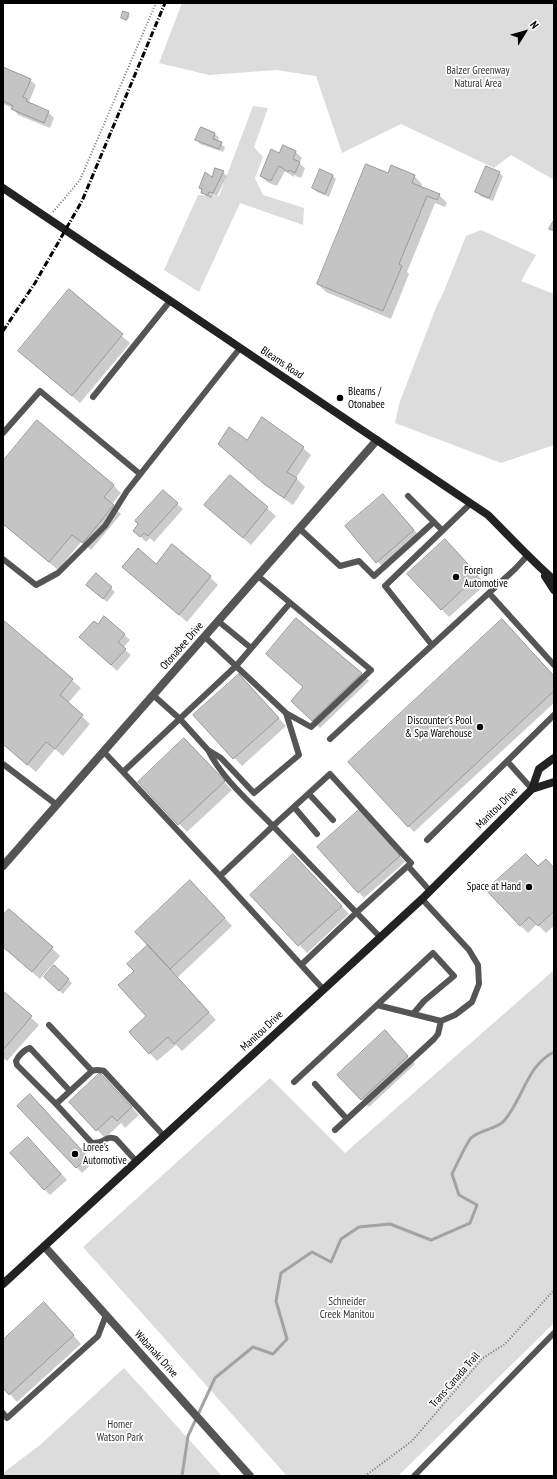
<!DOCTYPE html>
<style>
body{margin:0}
#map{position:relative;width:557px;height:1479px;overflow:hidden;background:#fff;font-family:"PT Sans Narrow",sans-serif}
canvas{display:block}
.frame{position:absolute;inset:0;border:4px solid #000;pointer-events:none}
.north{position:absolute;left:505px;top:12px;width:40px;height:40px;-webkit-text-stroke:3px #fff;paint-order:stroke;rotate:53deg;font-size:11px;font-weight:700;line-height:16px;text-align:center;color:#000}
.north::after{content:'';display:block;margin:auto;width:14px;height:18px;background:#000;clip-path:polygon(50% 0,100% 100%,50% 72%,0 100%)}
</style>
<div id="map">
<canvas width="557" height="1479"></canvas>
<div class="frame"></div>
<div class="north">N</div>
</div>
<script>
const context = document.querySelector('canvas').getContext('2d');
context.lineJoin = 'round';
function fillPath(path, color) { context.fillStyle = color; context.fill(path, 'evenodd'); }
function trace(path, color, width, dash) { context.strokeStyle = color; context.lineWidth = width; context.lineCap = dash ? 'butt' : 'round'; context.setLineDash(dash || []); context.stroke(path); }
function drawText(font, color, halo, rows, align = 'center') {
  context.font = font + ' "PT Sans Narrow",sans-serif'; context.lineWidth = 3.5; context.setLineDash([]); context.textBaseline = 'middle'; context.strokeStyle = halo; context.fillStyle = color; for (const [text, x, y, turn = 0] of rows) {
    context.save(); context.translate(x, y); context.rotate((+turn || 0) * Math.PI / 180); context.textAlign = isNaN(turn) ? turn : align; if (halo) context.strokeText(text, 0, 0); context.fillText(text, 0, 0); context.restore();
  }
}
fillPath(new Path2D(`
 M182,3H554V180L511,155L494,168L401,124L342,153L316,76L276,70L209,75L159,63Z
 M253,106L268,108L254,147L263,157L255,178L263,195L304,208L303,225L240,203L199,292L164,270L198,195L219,196Z
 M481,230L536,255L521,281L554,294V445L501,463L395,423L399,404L437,305L444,291L466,236Z
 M554,970V1323L398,1476H287L83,1247L270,1078L345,1153Z
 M124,1368L222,1476H3V1473L40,1445Z`), '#dcdcdc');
fillPath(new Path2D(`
 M128,14L130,16L127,21L122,18Z
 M3,68L30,80L36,85L29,102L48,112L54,118L50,128L18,115L13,108L3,104Z
 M201,128L215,134L219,138L217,141L225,147L223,152L200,144L197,140Z
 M283,146L296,152L302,158L299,163L305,168L301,178L294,175V177L285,171L277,186L267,182L261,176L280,154Z
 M223,172L227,176L217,196L213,195L211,198L206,196L200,188Z
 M499,173L503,176L493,201L480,196L477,192Z
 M389,174L414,176L422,184L421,187L439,195L447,203L445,207L435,203L407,272L409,274L391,319L326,292L318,284Z
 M333,176L336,179L329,197L317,192L313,188Z
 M69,291L130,343L80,403L19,351Z
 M248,441L303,448L311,455L296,478L305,487L293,505L273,491L219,444Z
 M3,463L113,485L121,493L111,505L121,514L91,550L81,542L58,570L3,524Z
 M230,476L276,516L251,545L206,505Z
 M383,495L421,538L385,570L347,527Z
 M177,504L183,509L154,542L150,538L146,542L135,531Z
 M452,548L486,584L449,617L408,574Z
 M157,565L210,577L218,585L187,622L123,567Z
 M96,575L115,592L107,602L91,589Z
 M3,621L81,688L68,703L90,724L63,756L55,749L36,772L3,744Z
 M98,625L124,634L130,640L123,648L131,655L117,671L87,643Z
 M361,674L369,681L320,728L292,701Z
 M554,677V703L414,832L349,762Z
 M246,683L286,726L242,766L194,715Z
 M192,748L232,790L187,832L139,782Z
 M366,816L405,862L364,898L359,892Z
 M301,863L349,914L307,953L251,895Z
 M538,867L554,869V926L546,933L537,924L528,933L520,925Z
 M198,890L232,926L177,978L216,1020L182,1051L176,1045L157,1061L130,1032L148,1016L135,971L149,945Z
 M3,917L52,948L60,956L40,979L3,947Z
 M54,967L72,983L63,994L49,981Z
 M3,992L39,1025L7,1061L3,1058Z
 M392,1040L415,1064L369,1107L362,1099Z
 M108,1082L139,1115L125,1128L121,1123L105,1138L71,1102Z
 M35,1101L93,1163L82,1173L18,1106Z
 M34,1144L67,1180L50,1195L44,1189Z
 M52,1311L81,1344L17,1402L3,1386V1341Z`), '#0003');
trace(new Path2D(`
 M182,1476L188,1436L215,1378L253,1347L273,1354L287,1339L276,1301L281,1273L312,1252L331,1262L341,1239L359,1227L390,1224L431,1240L470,1223L477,1205L459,1195L452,1174C456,1166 467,1142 471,1138C479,1130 497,1129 504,1121C523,1099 527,1065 554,1052`), '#a3a3a3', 3);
const building = new Path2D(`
 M123,11L129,13L126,20L121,18Z
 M3,67L31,79L23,97L27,99L26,101L49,111L44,123L11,109L13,106L3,101Z
 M201,127L215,133L213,139L222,142L219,149L195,140Z
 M283,145L296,151L293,159L300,162L295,173L289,170L288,172L279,166L271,181L260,176L271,149L279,153Z
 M366,164L388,173L391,165L415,175L412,183L440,194L437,200L427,196L399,264L402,266L383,311L317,284Z
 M486,166L500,172L489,198L475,192Z
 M215,168L224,171L213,193L209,192L208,195L201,193L202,189L199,188L205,172L212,177Z
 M320,169L333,175L325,194L312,188Z
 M554,220V231L549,229Z
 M69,289L123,334L72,396L18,351Z
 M262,417L304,447L287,472L297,478L284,498L264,484L218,444L229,427L247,440Z
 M37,420L114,485L104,497L114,505L83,543L72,535L49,562L3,524V461Z
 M230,475L268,507L243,538L204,505Z
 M163,490L178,503L148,536L144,533L140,537L133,531L138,524L135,521Z
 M383,494L414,530L376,563L345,526Z
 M445,539L478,575L441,610L407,574Z
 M172,544L211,576L179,615L122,567L138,548L156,564Z
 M96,573L112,587L103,599L86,585Z
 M104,616L125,634L118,642L126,649L111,665L79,637L94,621L98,624Z
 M296,618L362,673L312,721L291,701L303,687L266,654Z
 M502,619L554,676V691L408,827L348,762Z
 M3,620L73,679L60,695L83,715L55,749L46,742L27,765L3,744Z
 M239,674L279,718L233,759L193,715Z
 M184,738L225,781L178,825L138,782Z
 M360,809L400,856L358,893L317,847Z
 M293,854L342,906L298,946L250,895Z
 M526,854L538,866L546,859L554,868V911L538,926L529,917L520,926L486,890Z
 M190,880L225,918L170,969L135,932Z
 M9,909L53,947L32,972L3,947V915Z
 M148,945L209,1012L174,1044L168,1037L149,1054L129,1032L146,1016L118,985L134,971L127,964Z
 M54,965L69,979L59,991L44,977Z
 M3,991L32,1016L3,1050Z
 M385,1030L408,1056L361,1100L337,1075Z
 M100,1073L132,1107L117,1121L112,1116L96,1131L69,1102Z
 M30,1094L88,1157L76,1168L17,1106Z
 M28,1137L61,1174L44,1190L10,1153Z
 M44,1302L74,1335L9,1395L3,1388V1340Z`);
fillPath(building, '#c4c4c4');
trace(building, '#999', 1);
trace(new Path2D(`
 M53,212L80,180L156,3
 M365,1476L412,1441L483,1358L505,1344L554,1290`), '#777', 2, [1, 2]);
trace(new Path2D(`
 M93,397L170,301
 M3,433L40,391L140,474
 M408,496L442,530
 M300,529L340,566L359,561L374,576L434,522
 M3,559L36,585L58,573L105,526L127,491L240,348
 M258,576L371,670L311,727L286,713
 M489,593L554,665
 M218,621L251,648
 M432,645L385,586L470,504
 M153,695L180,719L208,750L221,758L254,793L299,755L286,713L205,637
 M330,739L515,569L528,555
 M208,750C223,780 250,802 273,826L330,774L411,863L357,912L301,965
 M104,752L123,772
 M507,761L532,789
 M3,764L57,805
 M309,794L333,820
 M294,807L317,834
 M427,840L554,715
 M408,866L430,891
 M220,876L123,772L236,666L290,603
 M323,989L220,876L273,826L380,937
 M377,1005L433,953L454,976L424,1001L413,1014
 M49,1025L92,1071
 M294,1082L377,1005L441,1021L455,1015L472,1002L479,984L478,965L469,950L422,899
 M315,1084L347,1119
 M56,1104L17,1065L16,1061C18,1056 25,1049 30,1048L70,1091
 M335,1130L434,1039L438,1034L441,1021
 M136,1161L116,1139C106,1134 103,1146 91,1142L56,1104L92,1071C97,1069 99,1070 104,1071L164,1136
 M3,1413L7,1418L98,1336L106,1315
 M414,1476L554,1333`), '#555', 6);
trace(new Path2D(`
 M3,866L377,440`), '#555', 8);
trace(new Path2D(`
 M45,1247L250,1476`), '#555', 8);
trace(new Path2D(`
 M3,188L488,515C510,537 531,560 554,580
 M545,576L554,590
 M532,789L554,782
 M3,1284L422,899L532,789L539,769L554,758`), '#222', 8);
trace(new Path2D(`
 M3,331L35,283L82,201L165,3`), '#000', 3, [6, 2, 1, 2]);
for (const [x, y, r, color] of [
 [340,398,4,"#000"],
 [456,577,4,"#000"],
 [480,727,4,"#000"],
 [529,887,4,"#000"],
 [75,1154,4,"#000"]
]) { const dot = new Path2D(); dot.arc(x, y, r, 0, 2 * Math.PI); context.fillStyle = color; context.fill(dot); trace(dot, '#fff', 1.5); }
drawText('11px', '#333', '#fff', [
 ["Balzer Greenway",478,71],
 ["Natural Area",478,84],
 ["Schneider",347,1302],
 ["Creek Manitou",347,1315],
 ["Homer",120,1425],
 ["Watson Park",120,1438]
]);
drawText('11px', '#000', '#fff', [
 ["Bleams Road",282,363,34],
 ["Otonabee Drive",182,646,-49],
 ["Manitou Drive",497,808,-45],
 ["Manitou Drive",262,1031,-43],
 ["Wabanaki Drive",156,1354,48],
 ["Trans-Canada Trail",455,1380,-49]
]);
drawText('11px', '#000', '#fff', [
 ["Bleams /",348,392],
 ["Otonabee",348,405],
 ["Foreign",464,571],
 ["Automotive",464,584],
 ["Discounter's Pool",472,721,"right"],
 ["& Spa Warehouse",472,734,"right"],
 ["Space at Hand",521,887,"right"],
 ["Loree's",83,1148],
 ["Automotive",83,1161]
], 'left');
</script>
